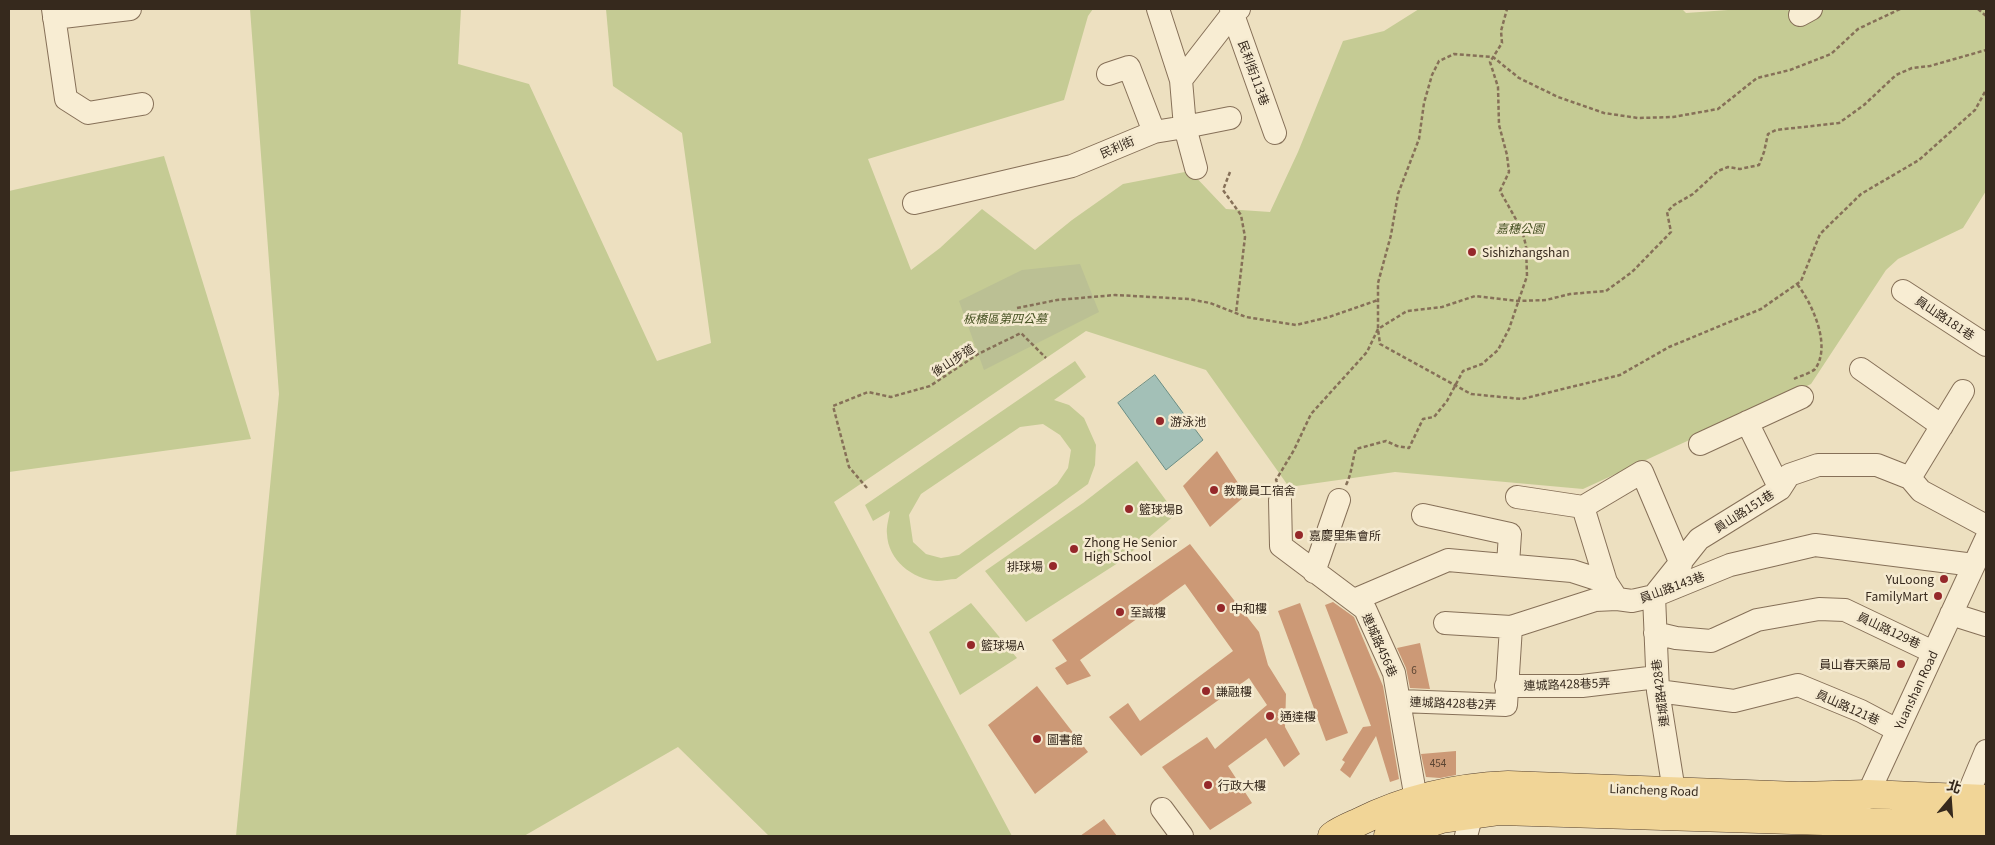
<!DOCTYPE html>
<meta charset="utf-8">
<style>
body{margin:0}
#map{position:relative;width:1995px;height:845px;overflow:hidden;background:#ede0c0;font-family:Georgia,"Noto Sans TC",serif}
canvas{display:block}
.frame{position:absolute;inset:0;border:10px solid #36291d;pointer-events:none}
.north{position:absolute;left:1925px;top:775px;width:50px;height:50px;-webkit-text-stroke:4px #f5ead0;paint-order:stroke;rotate:18deg;font-size:14px;font-weight:700;line-height:20px;text-align:center;color:#36291d}
.north::after{content:'';display:block;margin:auto;width:18px;height:22px;background:#36291d;clip-path:polygon(50% 0,100% 100%,50% 72%,0 100%)}
</style>
<div id="map">
<canvas width="1995" height="845"></canvas>
<div class="frame"></div>
<div class="north">北</div>
</div>
<script>
const context = document.querySelector('canvas').getContext('2d');
context.lineJoin = 'round';
function fillPath(path, color) { context.fillStyle = color; context.fill(path, 'evenodd'); }
function trace(path, color, width, dash) { context.strokeStyle = color; context.lineWidth = width; context.lineCap = dash ? 'butt' : 'round'; context.setLineDash(dash || []); context.stroke(path); }
function drawText(font, color, halo, rows, align = 'center') {
  context.font = font + ' Georgia,"Noto Sans TC",serif'; context.lineWidth = 5; context.setLineDash([]); context.textBaseline = 'middle'; context.strokeStyle = halo; context.fillStyle = color; for (const [text, x, y, turn = 0] of rows) {
    context.save(); context.translate(x, y); context.rotate((+turn || 0) * Math.PI / 180); context.textAlign = isNaN(turn) ? turn : align; if (halo) context.strokeText(text, 0, 0); context.fillText(text, 0, 0); context.restore();
  }
}
fillPath(new Path2D(`
 M250,9H461L458,64L529,84L657,361L711,343L682,133L613,86L606,9H1093L1088,16L1064,100L868,159L911,270L940,248L982,209L1035,250L1072,220L1123,184L1190,171L1226,209L1270,212L1298,152L1343,41L1384,31L1419,9H1682L1686,13L1742,9H1986V191L1963,228L1898,259L1886,270L1811,384L1583,489L1395,472L1289,487L1206,370L1086,331L834,502L1012,836H769L678,747L524,836H236L279,394Z
 M164,156L251,439L9,472V191Z
 M1075,361L1086,377L1054,400L1069,405L1084,418L1096,445L1095,465L1088,484L956,579C950,579 943,581 937,581C912,579 888,560 887,534C886,527 889,518 890,511L873,521L865,505ZM1043,424L1060,435L1071,450L1068,468L1057,484L959,555L941,558L926,554L913,542L909,515L921,494L1020,427Z
 M1137,461L1176,514L1121,561L1026,622L985,571L1083,503Z
 M971,603L1017,658L960,695L929,632Z`), '#c5cb94');
fillPath(new Path2D(`
 M1080,264L1099,312L984,370L959,301L1022,270Z`), '#bbc094');
const water = new Path2D(`
 M1155,375L1203,440L1166,470L1118,403Z`);
fillPath(water, '#a3c0b7');
trace(water, '#6a8d84', 1);
fillPath(new Path2D(`
 M1217,451L1246,495L1210,527L1183,486Z
 M1190,544L1259,632L1268,665L1286,694L1285,727L1300,754L1284,767L1266,738L1228,766L1252,803L1210,830L1162,767L1207,737L1215,749L1267,705L1249,678L1141,756L1109,717L1128,703L1140,721L1233,651L1185,584L1080,660L1091,676L1067,685L1055,668L1067,661L1052,640Z
 M1333,602L1354,617L1383,686L1399,779L1390,782L1376,736L1350,778L1340,770L1345,762L1342,760L1363,727L1371,726L1325,605Z
 M1300,603L1348,733L1326,741L1278,611Z
 M1420,643L1430,689L1410,688L1406,668L1397,648Z
 M1037,686L1088,752L1035,794L988,725Z
 M1456,751V775L1440,778L1426,777L1421,754Z
 M1104,819L1117,836H1080Z`), '#cc9976');
const minor = new Path2D(`
 M53,9L66,99L88,113L142,104
 M1158,9L1181,80
 M1231,9L1275,133
 M1800,15L1811,9
 M54,18L130,9
 M1108,74L1129,67L1154,132
 M1196,168L1185,127L1230,118
 M914,203L1072,166L1154,132L1185,127L1181,80L1233,13L1239,9
 M1903,291L1986,345
 M1861,369L1942,426
 M1747,422L1780,489
 M1700,444L1802,397
 M1910,478L1963,391
 M1517,497L1583,507L1606,582
 M1280,500L1281,546L1365,609L1394,673L1416,799
 M1583,507L1642,472L1681,564
 M1423,515L1510,534L1508,564
 M1314,572L1339,500
 M1656,593L1699,539L1780,489L1789,475L1818,465H1877L1910,478L1921,491L1986,526
 M1654,596L1658,691L1674,791
 M1354,600L1448,560L1572,571L1606,582L1617,599L1632,601L1654,596L1730,565L1815,545L1974,565
 M1951,614L1986,625
 M1511,627L1595,600L1617,599
 M1655,633L1676,638L1711,641L1757,620L1819,609L1845,610L1933,652
 M1506,686H1582L1657,677
 M1658,691L1734,701L1798,685L1861,711L1897,730
 M1400,701L1506,705L1511,627L1445,623
 M1966,799L1986,751
 M1162,809L1182,836
 M1466,836L1472,814
 M1838,836L1845,823L1868,794L1986,539`);
const major = new Path2D(`
 M1332,836C1340,830 1350,826 1359,822C1405,799 1457,787 1508,785L1799,796L1868,794L1986,799
 M1388,836L1442,819L1500,811L1986,826`);
trace(minor, '#867058', 24);
trace(major, '#543f2d', 29);
trace(new Path2D(`
 M1900,9L1858,29L1831,54L1790,70L1757,78L1718,109L1673,117L1638,118L1604,113L1558,97L1519,78L1493,57L1454,54L1439,61L1432,75L1424,103L1419,139L1398,194L1391,235L1378,283V329L1380,344L1471,394L1522,399L1620,375L1669,347L1761,309L1801,281L1820,234L1861,194L1919,160L1975,110L1986,90
 M1978,9L1986,16
 M1230,172L1223,190L1241,215L1245,237L1236,313
 M1017,308L1057,300L1115,295L1189,299L1210,303L1246,317L1296,325L1329,317L1378,300
 M1794,379C1800,376 1811,373 1815,369C1832,346 1812,303 1797,284
 M1277,482L1276,480L1294,450L1311,414L1367,352L1378,329L1407,311L1442,307L1475,296L1518,301L1546,300L1570,294L1606,291L1632,272L1671,232L1667,212L1674,205L1693,194L1718,171L1728,167L1740,169L1759,165L1764,152L1768,134L1776,130L1839,123L1864,105L1896,75L1912,68L1930,66L1986,50
 M1346,485C1352,473 1352,461 1356,449L1386,441L1397,446L1409,448L1423,419L1434,417L1447,401L1463,371L1482,364L1498,350L1509,329L1527,276L1526,246L1522,230L1500,191L1509,172L1507,155L1499,125L1498,87L1490,62L1502,43L1501,31L1507,9
 M867,488L849,467L833,406L868,392L891,397L930,386L978,354L1021,333L1046,358`), '#867058', 2.5, [4, 2.5]);
trace(minor, '#f8edd3', 22);
trace(major, '#f1d597', 28);
for (const [x, y, r, color] of [
 [1472,252,5,"#95282a"],
 [1160,421,5,"#95282a"],
 [1214,490,5,"#95282a"],
 [1129,509,5,"#95282a"],
 [1299,535,5,"#95282a"],
 [1074,549,5,"#95282a"],
 [1053,566,5,"#95282a"],
 [1944,579,5,"#95282a"],
 [1938,596,5,"#95282a"],
 [1221,608,5,"#95282a"],
 [1120,612,5,"#95282a"],
 [971,645,5,"#95282a"],
 [1901,664,5,"#95282a"],
 [1206,691,5,"#95282a"],
 [1270,716,5,"#95282a"],
 [1037,739,5,"#95282a"],
 [1208,785,5,"#95282a"]
]) { const dot = new Path2D(); dot.arc(x, y, r, 0, 2 * Math.PI); context.fillStyle = color; context.fill(dot); trace(dot, '#f5ead0', 2); }
drawText('10px', '#5c4533', null, [
 ["6",1414,670],
 ["454",1438,763]
]);
drawText('12px', '#36291d', '#f5ead0', [
 ["民利街113巷",1254,73,70],
 ["民利街",1117,147,-23],
 ["員山路181巷",1945,318,34],
 ["後山步道",953,360,-33],
 ["員山路151巷",1744,511,-32],
 ["員山路143巷",1672,587,-20],
 ["員山路129巷",1889,630,25],
 ["連城路456巷",1380,645,66],
 ["連城路428巷5弄",1567,684,-2],
 ["Yuanshan Road",1916,690,-65],
 ["連城路428巷",1660,693,-97],
 ["連城路428巷2弄",1453,703,2],
 ["員山路121巷",1848,707,24],
 ["Liancheng Road",1654,790,2]
]);
drawText('italic 12px', '#475223', '#f5ead0', [
 ["嘉穗公園",1520,228],
 ["板橋區第四公墓",1005,318]
]);
drawText('12px', '#36291d', '#f5ead0', [
 ["Sishizhangshan",1482,252],
 ["游泳池",1170,421],
 ["教職員工宿舍",1224,490],
 ["籃球場B",1139,509],
 ["嘉慶里集會所",1309,535],
 ["Zhong He Senior",1084,542],
 ["High School",1084,556],
 ["排球場",1043,566,"right"],
 ["YuLoong",1934,579,"right"],
 ["FamilyMart",1928,596,"right"],
 ["中和樓",1231,608],
 ["至誠樓",1130,612],
 ["籃球場A",981,645],
 ["員山春天藥局",1891,664,"right"],
 ["謙融樓",1216,691],
 ["通達樓",1280,716],
 ["圖書館",1047,739],
 ["行政大樓",1218,785]
], 'left');
</script>
